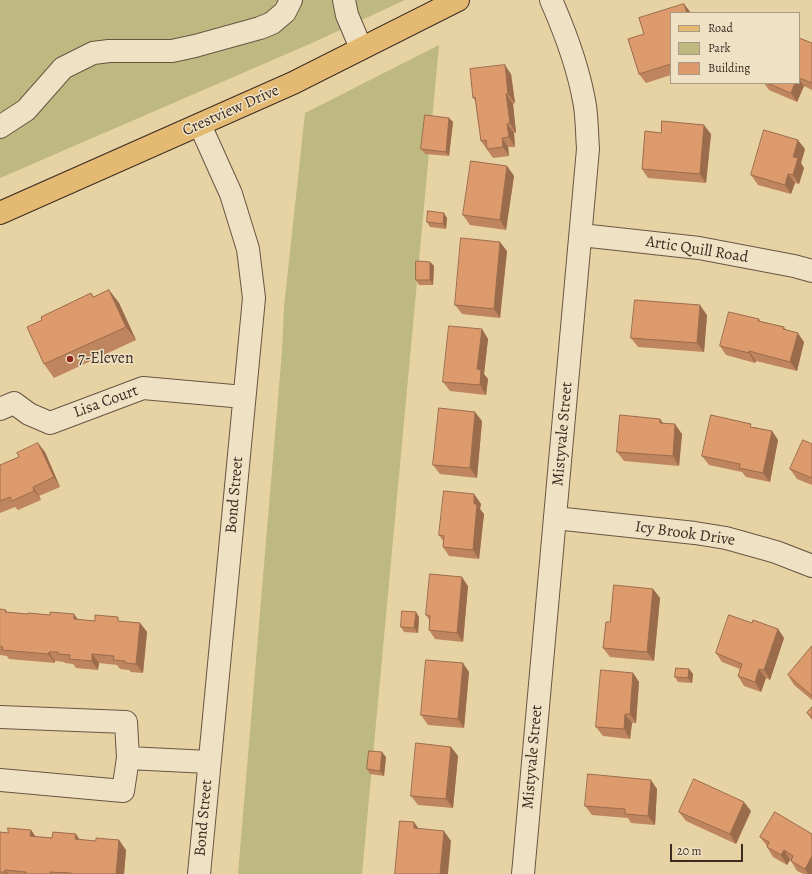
<!DOCTYPE html>
<style>
body{margin:0}
#map{position:relative;width:812px;height:874px;overflow:hidden;background:#e7d2a4;font-family:Alegreya,serif}
canvas{display:block}
.legend{position:absolute;left:670px;top:12px;width:130px;height:72px;box-sizing:border-box;background:#efe2c4;border:1px solid #a79984;margin:0;padding:5px 7px;list-style:none;font-size:12px;color:#3c2b23}
.legend li{display:flex;align-items:center;gap:8px;height:20px}
.legend b{width:20px;border:1px solid #a79984}
.scale{position:absolute;left:670px;top:844px;width:73px;height:18px;box-sizing:border-box;border:2px solid #3c2b23;border-top:0;padding-left:5px;font-size:12px;line-height:14px;white-space:nowrap;color:#3c2b23;-webkit-text-stroke:3px #efe2c4;paint-order:stroke}
</style>
<div id="map">
<canvas width="812" height="874"></canvas>
<ul class="legend">
<li><b style="height:5px;background:#e4b972"></b>Road</li>
<li><b style="height:11px;background:#beb980"></b>Park</li>
<li><b style="height:11px;background:#dd9b6d"></b>Building</li>
</ul>
<div class="scale">20 m</div>
</div>
<script>
const context = document.querySelector('canvas').getContext('2d');
context.lineJoin = 'round';
function fillPath(path, color) { context.fillStyle = color; context.fill(path, 'evenodd'); }
function trace(path, color, width, dash) { context.strokeStyle = color; context.lineWidth = width; context.lineCap = dash ? 'butt' : 'round'; context.setLineDash(dash || []); context.stroke(path); }
function drawText(font, color, halo, rows, align = 'center') {
  context.font = font + ' Alegreya,serif'; context.lineWidth = 3; context.setLineDash([]); context.textBaseline = 'middle'; context.strokeStyle = halo; context.fillStyle = color; for (const [text, x, y, turn = 0] of rows) {
    context.save(); context.translate(x, y); context.rotate((+turn || 0) * Math.PI / 180); context.textAlign = isNaN(turn) ? turn : align; if (halo) context.strokeText(text, 0, 0); context.fillText(text, 0, 0); context.restore();
  }
}
fillPath(new Path2D(`
 M0,0H405L312,43L0,178Z
 M439,45L362,874H238L282,351L284,307L305,113Z`), '#beb980');
const minor = new Path2D(`
 M344,0L347,15L361,48
 M0,127L26,110L63,68L93,53L109,51H172L195,46L260,28L272,23L285,12L291,0
 M581,235L699,248L794,266L812,271
 M0,409L14,403L29,414L50,423L143,388L244,397
 M555,518L695,533L726,538L776,552L812,566
 M0,717L126,722L128,758L123,791L0,780
 M128,758L209,762
 M199,874L254,298L248,249L231,194L200,125
 M523,874L588,149C587,135 587,120 585,106C579,69 566,34 551,0`);
const major = new Path2D(`
 M0,213L293,83L458,0`);
trace(minor, '#675543', 24);
trace(major, '#3c2b23', 24);
trace(minor, '#efe2c4', 22);
trace(major, '#e4b972', 22);
fillPath(new Path2D(`
 M684,4L691,13H671V75L646,83L639,74L628,39L644,34L639,18Z
 M799,38L812,43V90L804,86L797,102L769,90L764,83H799Z
 M511,74L515,103L513,104L516,133H514L515,147H508L509,156L493,158L481,141L476,101L473,98Z
 M449,118L453,122L449,156L425,154L421,149Z
 M661,133L711,134L706,183L648,178L642,169Z
 M805,149L801,163L804,168L799,184L795,183L791,194L758,185L751,175Z
 M507,166L514,176L506,230L470,225L463,215Z
 M447,218L446,229L430,227L427,222Z
 M507,251L500,318L462,314L455,305Z
 M430,262L434,266L433,285H419L416,280Z
 M109,290L119,303L136,340L54,378L44,364L42,320L91,293L94,297Z
 M707,315L704,352L638,347L631,338Z
 M759,319L760,321L784,327L786,330L804,342L797,371L756,361L755,363L726,355L720,346Z
 M482,329L488,339L484,374L488,379L486,395L450,391L443,382Z
 M482,421L477,478L440,474L433,465Z
 M663,423L682,434L679,466L624,461L617,452Z
 M754,427L772,431L778,440L770,482L746,477L742,472L709,465L702,456Z
 M812,444V485L797,479L790,469Z
 M45,452L60,487L39,496L41,500L18,510L15,507L0,513V465Z
 M474,494L481,504L480,509L484,514L479,559L449,556L443,547V541L439,535Z
 M468,586L463,642L435,639L429,630L430,621L426,615Z
 M653,589L660,598L654,661L610,657L603,648L610,622Z
 M0,609L6,610L7,612L28,614L50,615L74,614L78,620L95,621H121L140,623L147,632L143,673L131,672L129,670L120,669L117,665L99,663L98,670L76,668L73,664L65,663L64,662L55,661V663L9,659L7,656L0,655Z
 M419,617L418,633L404,632L401,627Z
 M752,623L778,629L784,638L770,680L766,678L761,692L744,686L738,676L740,669L722,662L716,653Z
 M812,646V700L794,685L788,675Z
 M689,669L693,674L692,683L678,682L675,677Z
 M469,672L464,728L428,725L421,715Z
 M633,673L639,682L636,723H632L630,739L603,736L596,727Z
 M812,707V720L807,713Z
 M451,747L458,756L453,808L418,805L411,796Z
 M386,757L384,776L370,774L367,769Z
 M657,789L655,825L631,823L628,818L592,815L585,806Z
 M751,811L736,844L686,821L679,812Z
 M775,812L812,874H804L797,871L791,861L790,860L787,865L773,857L767,847V846L760,837Z
 M31,830L36,837L79,839L126,850L124,874H0V832L8,833Z`), '#be855e');
fillPath(new Path2D(`
 M684,4L691,13H687Z
 M505,65L511,74L515,103L508,94Z
 M799,79L804,86L797,102L791,93L795,83H799Z
 M506,94L513,104L516,133L510,123Z
 M449,118L453,122L449,156L446,152Z
 M507,124L514,133L515,147L509,137Z
 M704,125L711,134L706,183L700,174Z
 M502,138L508,147L509,156L503,147Z
 M798,140L805,149L801,163L804,168L799,184L793,175V157Z
 M507,166L514,176L506,230L500,220Z
 M788,174L795,183L791,194L785,185Z
 M444,213L447,218L446,229L443,224Z
 M500,242L507,251L500,318L494,309Z
 M430,262L434,266L433,285L430,280Z
 M109,290L119,303L136,340L126,327Z
 M700,305L707,315L704,352L697,343Z
 M482,329L488,339L484,374L488,379L486,395L480,385L477,369Z
 M798,333L804,342L797,371L790,362Z
 M749,351L756,361L755,363L749,353Z
 M475,412L482,421L477,478L470,468Z
 M660,419L667,428L660,423Z
 M675,424L682,434L679,466L673,456Z
 M772,431L778,440L770,482L763,473Z
 M38,443L45,452L60,487L54,477Z
 M33,487L39,496L41,500L34,491Z
 M474,494L481,504L480,509L484,514L479,559L473,550L474,504Z
 M462,577L468,586L463,642L457,633Z
 M653,589L660,598L654,661L647,652Z
 M416,612L419,617L418,633L414,628Z
 M74,614L80,623L74,619Z
 M140,623L147,632L143,673L136,664Z
 M778,629L784,638L770,680L764,670Z
 M49,652L55,661V663L48,654Z
 M92,654L99,663L98,670L92,661Z
 M463,663L469,672L464,728L458,719Z
 M689,669L693,674L692,683L688,678Z
 M759,669L766,678L761,692L755,682Z
 M633,673L639,682L636,723L630,714Z
 M625,714L632,723L630,739L624,729Z
 M451,747L458,756L453,808L446,799Z
 M382,752L386,757L384,776L380,771Z
 M651,780L657,789L655,825L648,816Z
 M744,802L751,811L736,844L730,834Z
 M414,822L421,832L414,828Z
 M31,830L37,839L30,836Z
 M444,831L451,841L448,874H440Z
 M76,834L82,843L75,839Z
 M119,840L126,850L124,874H116Z
 M784,850L790,860L787,865L781,855Z
 M812,856V874H808L805,869Z
 M5,870L8,874H6L5,872Z`), '#9b6c4c');
const building = new Path2D(`
 M684,4L687,13H671V64L639,74L628,39L644,34L639,18Z
 M799,38L812,43V83L799,78Z
 M505,65L508,94H506L510,123L507,124L509,137L502,138L503,147L487,149L486,140L481,141L475,97L473,98L470,69Z
 M768,83H795L791,93Z
 M425,115L449,118L446,152L421,149Z
 M662,121L704,125L700,174L642,169L645,131L661,133Z
 M764,130L798,140L793,157L798,158L793,175L788,174L785,185L751,175Z
 M471,161L507,166L500,220L463,215Z
 M428,211L444,213L443,224L427,222Z
 M461,238L500,242L494,309L455,305Z
 M416,261L430,262V280H416Z
 M109,290L126,327L44,364L27,327L42,320L41,317L91,293L93,297Z
 M635,300L700,305L697,343L631,338Z
 M729,312L759,319L758,321L784,327L783,329L798,333L790,362L749,351V353L720,346Z
 M449,326L482,329L477,369L481,370L480,385L443,382Z
 M439,408L475,412L470,468L433,465Z
 M620,415L660,419V423L675,424L673,456L617,452Z
 M711,415L751,424L750,427L772,431L763,473L739,468L740,464L702,456Z
 M803,440L812,444V478L790,469Z
 M38,443L54,477L33,487L34,491L12,501L10,497L0,501V465L19,457L17,453Z
 M444,491L474,494V504H477L473,550L443,547L444,536L439,535Z
 M430,574L462,577L457,633L429,630L430,616L426,615Z
 M614,585L653,589L647,652L603,648L606,622H610Z
 M0,609L6,610L5,612L28,614V613L50,615V612L74,614V619L95,621V615L118,617V621L140,623L136,664L125,663V661L113,660L114,656L92,654V661L69,659L70,655L58,654V652H49L48,654L2,650L3,647L0,646Z
 M402,611L416,612L414,628L401,627Z
 M729,615L752,623L753,620L778,629L764,670L759,669L755,682L738,676L742,664L716,653Z
 M812,646V696L788,675Z
 M426,660L463,663L458,719L421,715Z
 M676,668L689,669L688,678L675,677Z
 M601,670L633,673L630,714H625L624,729L596,727Z
 M812,707V717L807,713Z
 M416,743L451,747L446,799L411,796Z
 M369,751L382,752L380,771L367,769Z
 M588,774L651,780L648,816L625,814V809L585,806Z
 M694,779L744,802L730,834L679,812Z
 M775,812L812,834V856L805,869L791,861L793,856L784,850L781,855L767,847L769,842L760,837Z
 M400,821L414,822V828L444,831L440,874H395Z
 M8,828L31,830L30,836L52,838L53,832L76,834L75,839L96,841V838L119,840L116,874H71V873L50,872V874H26V872L5,870V872H0V832L8,833Z`);
fillPath(building, '#dd9b6d');
trace(building, '#9b6c4c', 1);
for (const [x, y, r, color] of [
 [70,359,4,"#8f2418"]
]) { const dot = new Path2D(); dot.arc(x, y, r, 0, 2 * Math.PI); context.fillStyle = color; context.fill(dot); trace(dot, '#efe2c4', 1.5); }
drawText('16px', '#3c2b23', '#efe2c4', [
 ["Crestview Drive",231,111,-24],
 ["Artic Quill Road",697,250,9],
 ["Lisa Court",106,402,-20],
 ["Mistyvale Street",563,434,-85],
 ["Bond Street",235,495,-85],
 ["Icy Brook Drive",685,534,8],
 ["Mistyvale Street",533,757,-85],
 ["Bond Street",204,818,-85]
]);
drawText('16px', '#3c2b23', '#efe2c4', [
 ["7-Eleven",78,359]
], 'left');
</script>
